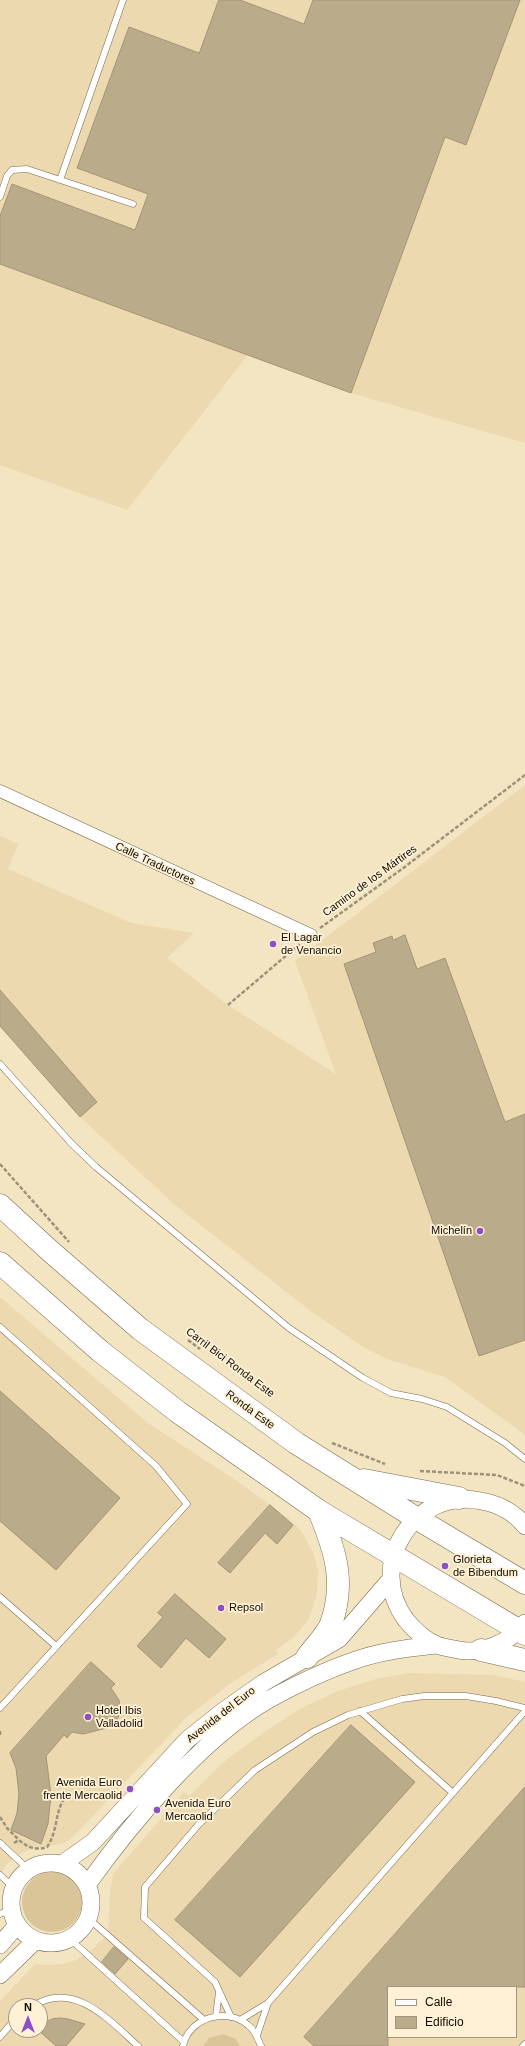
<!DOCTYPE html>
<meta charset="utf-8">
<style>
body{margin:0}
#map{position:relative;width:525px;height:2046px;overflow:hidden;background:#f3e4c2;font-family:Arial,sans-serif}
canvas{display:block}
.legend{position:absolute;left:387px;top:1986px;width:130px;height:52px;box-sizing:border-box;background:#fef1d6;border:1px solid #9f9581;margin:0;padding:5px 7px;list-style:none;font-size:12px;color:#110c02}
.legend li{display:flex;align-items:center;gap:8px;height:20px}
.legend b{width:20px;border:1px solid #9f9581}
.north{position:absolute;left:8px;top:1998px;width:40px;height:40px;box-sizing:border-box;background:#fef1d6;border:1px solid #9f9581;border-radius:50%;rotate:0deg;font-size:11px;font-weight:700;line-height:16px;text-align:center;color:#110c02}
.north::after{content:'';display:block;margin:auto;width:14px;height:18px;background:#8a4fc6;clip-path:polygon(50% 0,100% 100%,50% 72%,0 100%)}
</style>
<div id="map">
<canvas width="525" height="2046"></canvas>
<ul class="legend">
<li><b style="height:5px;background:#fff"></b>Calle</li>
<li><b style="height:11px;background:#baab8b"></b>Edificio</li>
</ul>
<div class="north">N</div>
</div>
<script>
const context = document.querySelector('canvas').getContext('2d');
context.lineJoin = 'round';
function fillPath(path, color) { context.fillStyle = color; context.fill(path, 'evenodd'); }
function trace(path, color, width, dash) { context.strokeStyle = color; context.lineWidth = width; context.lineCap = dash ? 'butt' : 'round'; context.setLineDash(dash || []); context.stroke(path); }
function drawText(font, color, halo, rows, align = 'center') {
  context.font = font + ' Arial,sans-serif'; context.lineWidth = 3.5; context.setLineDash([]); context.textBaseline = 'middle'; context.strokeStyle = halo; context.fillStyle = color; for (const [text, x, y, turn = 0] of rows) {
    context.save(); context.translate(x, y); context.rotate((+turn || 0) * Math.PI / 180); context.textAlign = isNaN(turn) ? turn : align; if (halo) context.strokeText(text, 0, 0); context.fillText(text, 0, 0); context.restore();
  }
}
fillPath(new Path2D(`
 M0,0H525V443L351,393L248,355L127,510L0,465Z
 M525,785V1435L445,1377L387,1359L363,1347L312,1312L175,1205L80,1117L0,1026V836L18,844L8,869L131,923L194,933L167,958L228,1005L336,1074L295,961Z
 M0,1297L148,1423L240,1483L288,1518L302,1532L313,1553L318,1569L317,1595L308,1620L293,1638L276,1650L278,1654L231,1683L187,1717L72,1838L62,1844L38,1847L22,1853L7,1864L0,1874Z
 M411,1673L494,1675L525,1682V2046H0V2001L35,1964L45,1965L63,1964L76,1960L91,1950L108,1935L110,1892L113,1874L184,1792L189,1796L226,1760L263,1733L298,1710L338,1691L379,1678ZM388,1987H516V2037H388ZM16,2006H40V2030H16Z`), '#ecd9b0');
fillPath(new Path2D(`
 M22 1902a30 30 0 1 1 60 0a30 30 0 1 1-60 0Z
 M223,2034L236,2039L240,2046H203L209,2038Z`), '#dac599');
const building = new Path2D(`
 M219,0H240L304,24L313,0H520L466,145L445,137L351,393L0,264V216L12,184L135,230L148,194L77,168L129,27L199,53Z
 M405,935L417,969L445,958L505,1122L525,1114V1340L479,1356L344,964L376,952L373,943L392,936L393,940Z
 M0,990L97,1102L80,1117L0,1026Z
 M0,1391L120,1498L56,1570L0,1521Z
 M270,1505L293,1525L277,1544L265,1533L230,1573L218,1563Z
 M175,1594L226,1639L209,1658L186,1638L161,1668L137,1646L163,1617L158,1613Z
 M91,1662L115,1684L111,1688L119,1700L121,1711L117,1720L107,1728L83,1734L72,1732L67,1738L64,1735L46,1756L51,1795L48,1824L41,1844L11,1830L17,1813L19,1794L16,1768L10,1753Z
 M351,1725L415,1782L240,1977L175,1920Z
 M525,1787V1987H388V2046H314L304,2037Z
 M114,1947L128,1959L115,1974L102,1962Z
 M60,2018L68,2019L85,2024L66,2046H56L38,2030L44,2023L52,2019Z`);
fillPath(building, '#baab8b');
trace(building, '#a39575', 1);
const lane = new Path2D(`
 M60,180L123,0
 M0,197L7,176L12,170L27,169L133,204
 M0,1064L71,1143L96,1167L289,1328L363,1378L391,1393L422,1399L447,1407L505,1443L525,1459
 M0,1327L156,1466L187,1504L0,1708
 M0,1597L56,1646
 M360,1711L453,1793
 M0,1843L29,1870
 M0,1875L14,1888
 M0,1914L12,1909
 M89,1919L204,2020
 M70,1939L184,2042
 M33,2006C74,1980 109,2020 138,2046
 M216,2016L219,1992
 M231,2017L215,1982L144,1918L145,1887L199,1824L255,1770L313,1732L348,1715L402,1699L424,1696H466L496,1701L525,1708
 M240,2020L268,2003L525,1711
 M257,2035L268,2003
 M0,2037L16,2018
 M183,2046C189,2017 227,2007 248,2025C255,2030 258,2039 261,2046
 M523,2046L525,2044`);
const street = new Path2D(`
 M0,791L311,935`);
const secondary = new Path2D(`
 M525,1526C514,1512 498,1504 481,1501C414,1487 365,1565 406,1620C414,1630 425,1640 437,1645C442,1647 449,1648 454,1649C480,1656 509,1643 525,1623
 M11 1903a40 40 0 1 1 80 0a40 40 0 1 1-80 0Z
 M62,1864L93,1842L187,1740L222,1712L263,1683L339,1639L391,1579
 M87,1885C132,1822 201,1739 268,1700C295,1685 324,1671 353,1661C380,1651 409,1648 436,1645
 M0,1945L17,1925
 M0,1975L35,1941`);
const highway = new Path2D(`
 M0,1205L49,1250L140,1329L296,1443L416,1518L525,1583
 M0,1263L100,1351L178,1412L319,1511L525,1634
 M364,1480L459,1498
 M481,1650L525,1660
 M307,1657C314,1647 326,1636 331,1624C346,1582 335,1550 319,1511`);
trace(lane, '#786a4c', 7);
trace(street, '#786a4c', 13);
trace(secondary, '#786a4c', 18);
trace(highway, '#786a4c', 23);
trace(new Path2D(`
 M320,928L402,869L525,775
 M228,1005L301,943
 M0,1164L69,1242
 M188,1340L200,1349
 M332,1443L385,1464
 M420,1471L497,1475L525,1486
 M0,1731V1735
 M0,1817L7,1828L19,1840
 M14,1843L19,1840C27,1847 36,1851 47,1847C59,1830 54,1808 68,1794`), '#9d9179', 2.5, [4, 2]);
trace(lane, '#fff', 6);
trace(street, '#fff', 12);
trace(secondary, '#fff', 17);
trace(highway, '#fff', 22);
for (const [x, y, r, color] of [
 [273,944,4,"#8a4fc6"],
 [480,1231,4,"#8a4fc6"],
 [445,1566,4,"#8a4fc6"],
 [221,1608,4,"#8a4fc6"],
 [88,1717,4,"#8a4fc6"],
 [130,1789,4,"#8a4fc6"],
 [157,1810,4,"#8a4fc6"]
]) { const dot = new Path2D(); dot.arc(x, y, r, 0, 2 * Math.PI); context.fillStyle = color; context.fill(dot); trace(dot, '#fef1d6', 1.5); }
drawText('11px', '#110c02', '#fef1d6', [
 ["Calle Traductores",155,864,25],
 ["Camino de los Mártires",370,881,-36],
 ["Carril Bici Ronda Este",230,1363,37],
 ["Ronda Este",250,1410,36],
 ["Avenida del Euro",221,1715,-38]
]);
drawText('11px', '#110c02', '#fef1d6', [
 ["El Lagar",281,938],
 ["de Venancio",281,951],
 ["Michelín",472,1231,"right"],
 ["Glorieta",453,1560],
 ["de Bibendum",453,1573],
 ["Repsol",229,1608],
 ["Hotel Ibis",96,1711],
 ["Valladolid",96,1724],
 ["Avenida Euro",122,1783,"right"],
 ["frente Mercaolid",122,1796,"right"],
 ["Avenida Euro",165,1804],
 ["Mercaolid",165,1817]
], 'left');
</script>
